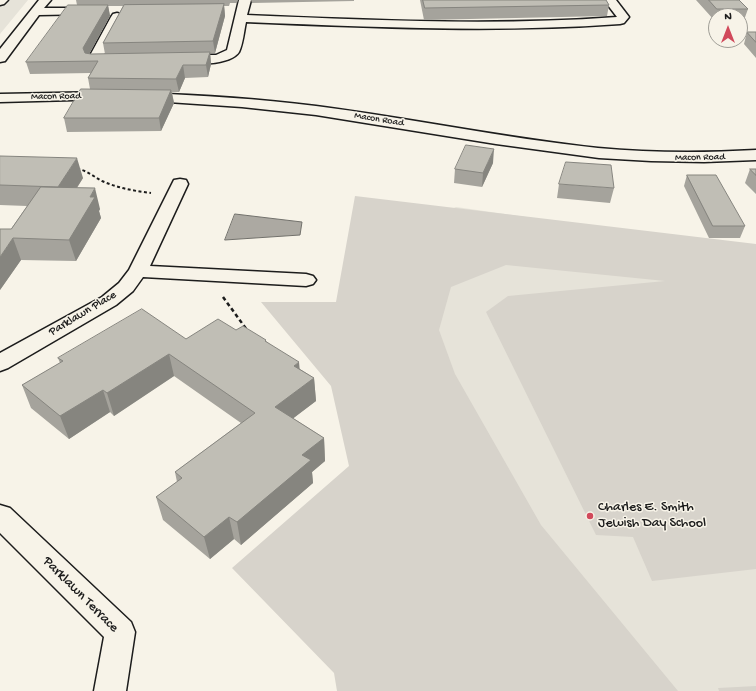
<!DOCTYPE html>
<style>
body{margin:0}
#map{position:relative;width:756px;height:691px;overflow:hidden;background:#f7f3e8;font-family:"Gochi Hand",sans-serif}
canvas{display:block}
.north{position:absolute;left:708px;top:8px;width:40px;height:40px;box-sizing:border-box;background:#f7f3e8;border:1px solid #9f9d96;border-radius:50%;rotate:0deg;font-size:11px;font-weight:700;line-height:16px;text-align:center;color:#1c1c1c}
.north::after{content:'';display:block;margin:auto;width:14px;height:18px;background:#d1495b;clip-path:polygon(50% 0,100% 100%,50% 72%,0 100%)}
</style>
<div id="map">
<canvas width="756" height="691"></canvas>
<div class="north">N</div>
</div>
<script>
const context = document.querySelector('canvas').getContext('2d');
context.lineJoin = 'round';
function fillPath(path, color) { context.fillStyle = color; context.fill(path, 'evenodd'); }
function trace(path, color, width, dash) { context.strokeStyle = color; context.lineWidth = width; context.lineCap = dash ? 'butt' : 'round'; context.setLineDash(dash || []); context.stroke(path); }
function drawText(font, color, halo, rows, align = 'center') {
  context.font = font + ' "Gochi Hand",sans-serif'; context.lineWidth = 3; context.setLineDash([]); context.textBaseline = 'middle'; context.strokeStyle = halo; context.fillStyle = color; for (const [text, x, y, turn = 0] of rows) {
    context.save(); context.translate(x, y); context.rotate((+turn || 0) * Math.PI / 180); context.textAlign = isNaN(turn) ? turn : align; if (halo) context.strokeText(text, 0, 0); context.fillText(text, 0, 0); context.restore();
  }
}
fillPath(new Path2D(`
 M0,0H28L0,34Z
 M456,207L716,244L756,246V691H484L369,247Z`), '#e6e3d9');
fillPath(new Path2D(`
 M355,196L756,244V569L652,581L633,537L596,535L486,312L508,296L665,281L506,265L451,287L439,330L455,374L541,525L678,691H337L334,673L232,568L349,466L331,386L261,302H336Z
 M756,686V691H719L718,688Z`), '#d7d3cb');
const water = new Path2D(`
 M235,214L302,222L300,235L225,240Z`);
fillPath(water, '#aca9a2');
trace(water, '#72716c', 1);
const minor = new Path2D(`
 M0,0H8L4,4L0,5Z
 M39,0H51L44,8H93L97,9L99,11L97,13L93,14L39,15L5,61L0,62V49Z
 M239,0H251L247,15C370,20 494,26 617,17L604,0H616L629,17L624,23L620,24C495,33 370,27 246,22C244,31 243,44 239,52C230,66 190,65 176,62L174,59L176,56L181,55H216L227,50Z
 M117,13L121,14L123,17L103,57H122L124,60L122,63L94,65L89,64L87,61L111,17L113,14Z
 M107,92L112,93L114,96L112,99L0,102V94Z
 M143,93C201,95 259,99 316,106C410,118 503,138 598,148C651,153 703,153 756,150V160L704,162L651,161L599,158L496,144L316,115L242,107L138,100L136,97L138,94Z
 M180,179L186,180L188,184L150,266L306,274L313,276L316,280L313,284L306,286L143,277L133,291L116,305L8,368L0,371V353L102,297L119,283L129,270L174,180Z
 M0,505L10,508L131,622L135,632L126,691H94L104,637L0,533Z`);
trace(minor, '#1c1c1c', 3);
trace(new Path2D(`
 M77,169C87,170 94,177 102,181C118,188 134,191 151,193`), '#1c1c1c', 2, [3, 2.5]);
trace(new Path2D(`
 M223,297L247,330`), '#1c1c1c', 2.5, [4, 3]);
fillPath(minor, '#f7f3e8');
fillPath(new Path2D(`
 M76,0H238L237,3H230L229,6H224L225,16L215,53H210L211,64L208,77L185,78L179,92H172L174,103L161,131L67,132L64,118L90,89L88,78L91,73L30,74L26,62L77,5ZM108,6H123L103,43L105,54H89L110,16Z
 M251,0H354V1L252,3Z
 M420,0H606L609,5L607,16L424,20Z
 M696,0H739L748,9L744,20H740V16H716V20H714Z
 M747,32H756V58L744,44Z
 M0,156L83,178L77,188L100,209L99,211L101,218L76,261L21,260L0,290L11,229L27,206L0,205Z
 M493,163L482,187L454,183L455,169Z
 M750,169H756V194L745,183Z
 M687,175L745,226L740,238H709L684,186Z
 M559,184L614,188L610,203L557,198Z
 M236,330L266,340V341L300,369L314,378L316,401L293,418L324,438L325,461L312,472L313,483L241,545L234,539L210,559L163,520L156,497L177,482L175,472L241,423L174,376L114,416L110,412L69,439L31,408L22,385L60,363L58,358L186,339Z`), '#a5a39c');
fillPath(new Path2D(`
 M224,4L225,16L215,53L213,41Z
 M108,5L110,16L86,60L83,48Z
 M210,52L211,64L208,77L206,65Z
 M183,65L185,78L179,92L176,79Z
 M171,90L174,103L161,131L159,118Z
 M494,149L493,163L482,187L483,173Z
 M77,158L83,178L64,207L58,187Z
 M95,188L100,209L99,211L101,218L76,261L69,240L90,197Z
 M13,238L21,260L0,290V257Z
 M169,354L174,376L114,416L107,393Z
 M299,362L301,384L294,366Z
 M314,378L316,401L278,430L275,407Z
 M103,390L110,412L69,439L60,416Z
 M324,438L325,461L312,472L313,483L241,545L237,522L302,455Z
 M229,517L234,539L210,559L204,537Z`), '#86857f');
const building = new Path2D(`
 M423,0H606L609,5L425,8Z
 M709,0H739L748,9H717Z
 M224,4L213,41L103,43L124,5Z
 M68,5H108L83,48L85,53L91,54L210,52L206,65H183L176,79L88,78L98,61L26,62Z
 M747,32H756V42Z
 M81,89L171,90L159,118H64Z
 M466,145L494,149L483,173L455,169Z
 M0,156L77,158L58,187L0,185Z
 M566,162L611,165L614,188L559,184Z
 M750,169H756V175Z
 M687,175H716L745,226H713Z
 M41,187L95,188L90,197H95L69,240L13,238L0,257V229H11Z
 M142,309L186,339L218,319L236,330L243,326L266,340L265,341L299,362L294,366L314,378L275,407L324,438L302,455L311,460L237,522L229,517L204,537L156,497L182,478L175,472L255,413L169,354L107,393L103,390L60,416L22,385L63,361L58,358Z`);
fillPath(building, '#c0beb5');
trace(building, '#86857f', 1);
for (const [x, y, r, color] of [
 [590,516,4,"#d1495b"]
]) { const dot = new Path2D(); dot.arc(x, y, r, 0, 2 * Math.PI); context.fillStyle = color; context.fill(dot); trace(dot, '#f7f3e8', 1.5); }
drawText('10px', '#1c1c1c', '#f7f3e8', [
 ["Macon Road",56,97,-1],
 ["Macon Road",379,120,9],
 ["Macon Road",700,158,-1]
]);
drawText('12px', '#1c1c1c', '#f7f3e8', [
 ["Parklawn Place",83,314,-31]
]);
drawText('14px', '#1c1c1c', '#f7f3e8', [
 ["Charles E. Smith",598,508],
 ["Jewish Day School",598,524]
], 'left');
drawText('14px', '#1c1c1c', '#f7f3e8', [
 ["Parklawn Terrace",80,595,45]
]);
</script>
